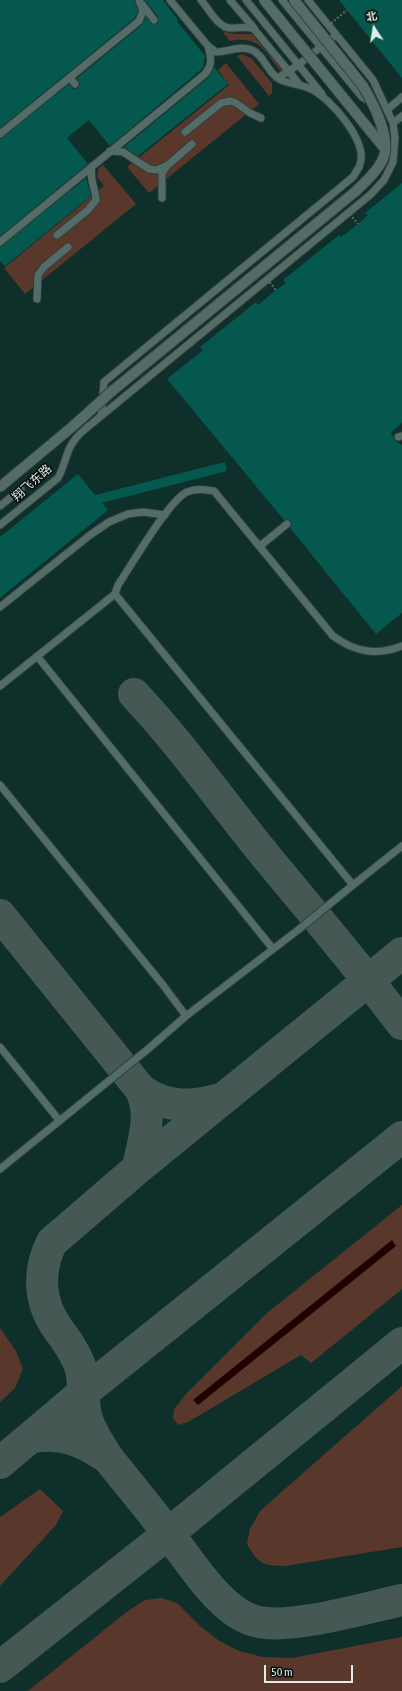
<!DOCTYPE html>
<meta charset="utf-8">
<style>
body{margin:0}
#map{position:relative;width:402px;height:1691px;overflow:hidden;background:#0e2420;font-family:"Asap Condensed","Noto Sans SC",sans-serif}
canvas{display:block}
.north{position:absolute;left:354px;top:8px;width:40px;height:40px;-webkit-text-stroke:3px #040b09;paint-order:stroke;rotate:348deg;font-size:11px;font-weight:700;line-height:16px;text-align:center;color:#dfece8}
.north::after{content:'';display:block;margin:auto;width:14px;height:18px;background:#dfece8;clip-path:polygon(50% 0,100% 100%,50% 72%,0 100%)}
.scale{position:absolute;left:264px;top:1665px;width:89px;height:18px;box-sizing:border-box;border:2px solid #dfece8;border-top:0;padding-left:5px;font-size:12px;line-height:14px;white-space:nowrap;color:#dfece8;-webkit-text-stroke:3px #040b09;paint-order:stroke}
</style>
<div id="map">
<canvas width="402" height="1691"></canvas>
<div class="north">北</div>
<div class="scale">50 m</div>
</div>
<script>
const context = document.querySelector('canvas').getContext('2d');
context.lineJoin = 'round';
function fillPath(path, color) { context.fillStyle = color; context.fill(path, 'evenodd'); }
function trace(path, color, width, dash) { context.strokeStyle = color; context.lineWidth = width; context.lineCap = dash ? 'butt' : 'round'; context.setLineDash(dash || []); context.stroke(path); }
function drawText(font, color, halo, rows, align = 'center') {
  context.font = font + ' "Asap Condensed","Noto Sans SC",sans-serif'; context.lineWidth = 3; context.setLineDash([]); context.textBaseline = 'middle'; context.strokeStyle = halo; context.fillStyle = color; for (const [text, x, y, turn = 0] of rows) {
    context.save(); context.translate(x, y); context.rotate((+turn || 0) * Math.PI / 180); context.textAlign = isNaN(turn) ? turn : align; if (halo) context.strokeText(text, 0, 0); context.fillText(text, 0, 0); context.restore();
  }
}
fillPath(new Path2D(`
 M0,0H402V1691H0Z`), '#0e2f2a');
fillPath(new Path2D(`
 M222,31L235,34H252L284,72L282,73C265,52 260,35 230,41Z
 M242,54L251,58L272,83V93L269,96L237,56Z
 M226,63L259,104L149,193L127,167L229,85L218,70Z
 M103,165L136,204L25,294L4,268L104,186L97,177L98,169Z
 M402,1205V1288L401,1290L311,1363L301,1355L188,1422L178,1425L173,1418L174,1409L186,1394L267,1313Z
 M0,1328L16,1351L23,1369L15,1388L0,1402Z
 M402,1386V1547L285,1566C262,1566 258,1563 247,1544L250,1529L260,1511Z
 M40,1489L63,1511L56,1525L0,1586V1517Z
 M161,1598L177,1603L199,1625L218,1640L239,1651L263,1657L292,1658L402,1637V1691H28L128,1611L145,1600Z`), '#59382b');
fillPath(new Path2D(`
 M392,1240L396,1246L198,1405L193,1400Z`), '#1f0200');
trace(new Path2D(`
 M134,694C181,744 221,801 265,855C311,911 358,966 402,1024
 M0,915L141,1090C167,1109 193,1107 223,1098
 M402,953L138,1168L52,1242C37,1271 39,1303 58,1329C67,1341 75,1352 80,1366C85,1382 82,1399 86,1415C89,1430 100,1445 108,1458C128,1483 148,1507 167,1532C190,1560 221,1615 259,1622C294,1629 365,1608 402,1600
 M138,1168C143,1140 153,1117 141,1090
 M32,1437C63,1432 82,1441 108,1458
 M0,1463L84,1392L402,1137
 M0,1667L169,1533L402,1343`), '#455854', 32);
fillPath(new Path2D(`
 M0,0H134L138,11L135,18L0,128Z
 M145,0H163L178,20L177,21L205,56L203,68L110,146L89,120L67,138L88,164L0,236V139L69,84L73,89L78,88L80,84L77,78L142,25L146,17L152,24H157L158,17Z
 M339,0H402V78L347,10Z
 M214,67L228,84L138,156L124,147L208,78Z
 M86,178L91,196L5,266L0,261V247Z
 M402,183V423L391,432L394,440L402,445V613L376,634L290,528L292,524L291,521L284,520L167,379L203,350L200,347L256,302L258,305L276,290L286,283L283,280L339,235L341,237L358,224L368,215L365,213Z
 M225,462L227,471L102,503L108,510L0,598V537L78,474L95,495Z`), '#04584d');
const lane = new Path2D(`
 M201,0C209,9 218,28 231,28C240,28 246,26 254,29L300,85
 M230,0L254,28
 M246,0L322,94
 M282,0L362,97L372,103
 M142,4L154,20
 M70,78L75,84
 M278,78L298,65L336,35
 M387,110L402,97
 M393,123L402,116
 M185,132L221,103L230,101L236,103L250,113L261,118
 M0,134L139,21L143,11L139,0
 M110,151L123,152L149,169L157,170L168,165L192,144
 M162,198V173L167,166
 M57,235L88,210L96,200C95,185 89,180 92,166
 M0,242L205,74C213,64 211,58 208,46
 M37,299L38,275L44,267L68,247
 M101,416L104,382L353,177C355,173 359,169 360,164C368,141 330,98 311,89C301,84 288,84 279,79C267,72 264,55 252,50C240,45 228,52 216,52L208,46L170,0
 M398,437L402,436
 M0,506L21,489
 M0,525L58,478C69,457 64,448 84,430L370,195L384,180L393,162L395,138L393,123L373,80L308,0
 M260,546L287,524
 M0,607L90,535L109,522L128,514L143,512L165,515
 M37,656L273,949
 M0,686L115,594
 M0,785L163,985L186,1016
 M353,885L402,846
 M0,1047L59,1120
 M0,1169L148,1049L186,1016L298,930L353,885L115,594L118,585C131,566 169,500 187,492C196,488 205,489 214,491L333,636C355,652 376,656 402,646`);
trace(lane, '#313e3b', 9);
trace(lane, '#546c67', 7);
const secondaryBridge = new Path2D(`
 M264,0L385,149
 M0,487L72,427L111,392L356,191C365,182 376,173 382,161C393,141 373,103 363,86L294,0`);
trace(secondaryBridge, '#313e3b', 12, []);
trace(new Path2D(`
 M328,26L347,10
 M347,211L358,224
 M267,279L276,290`), '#596c68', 2, [2, 2]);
trace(secondaryBridge, '#546c67', 10);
drawText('12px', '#dfece8', '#040b09', [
 ["翔飞东路",32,483,-42]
]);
</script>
